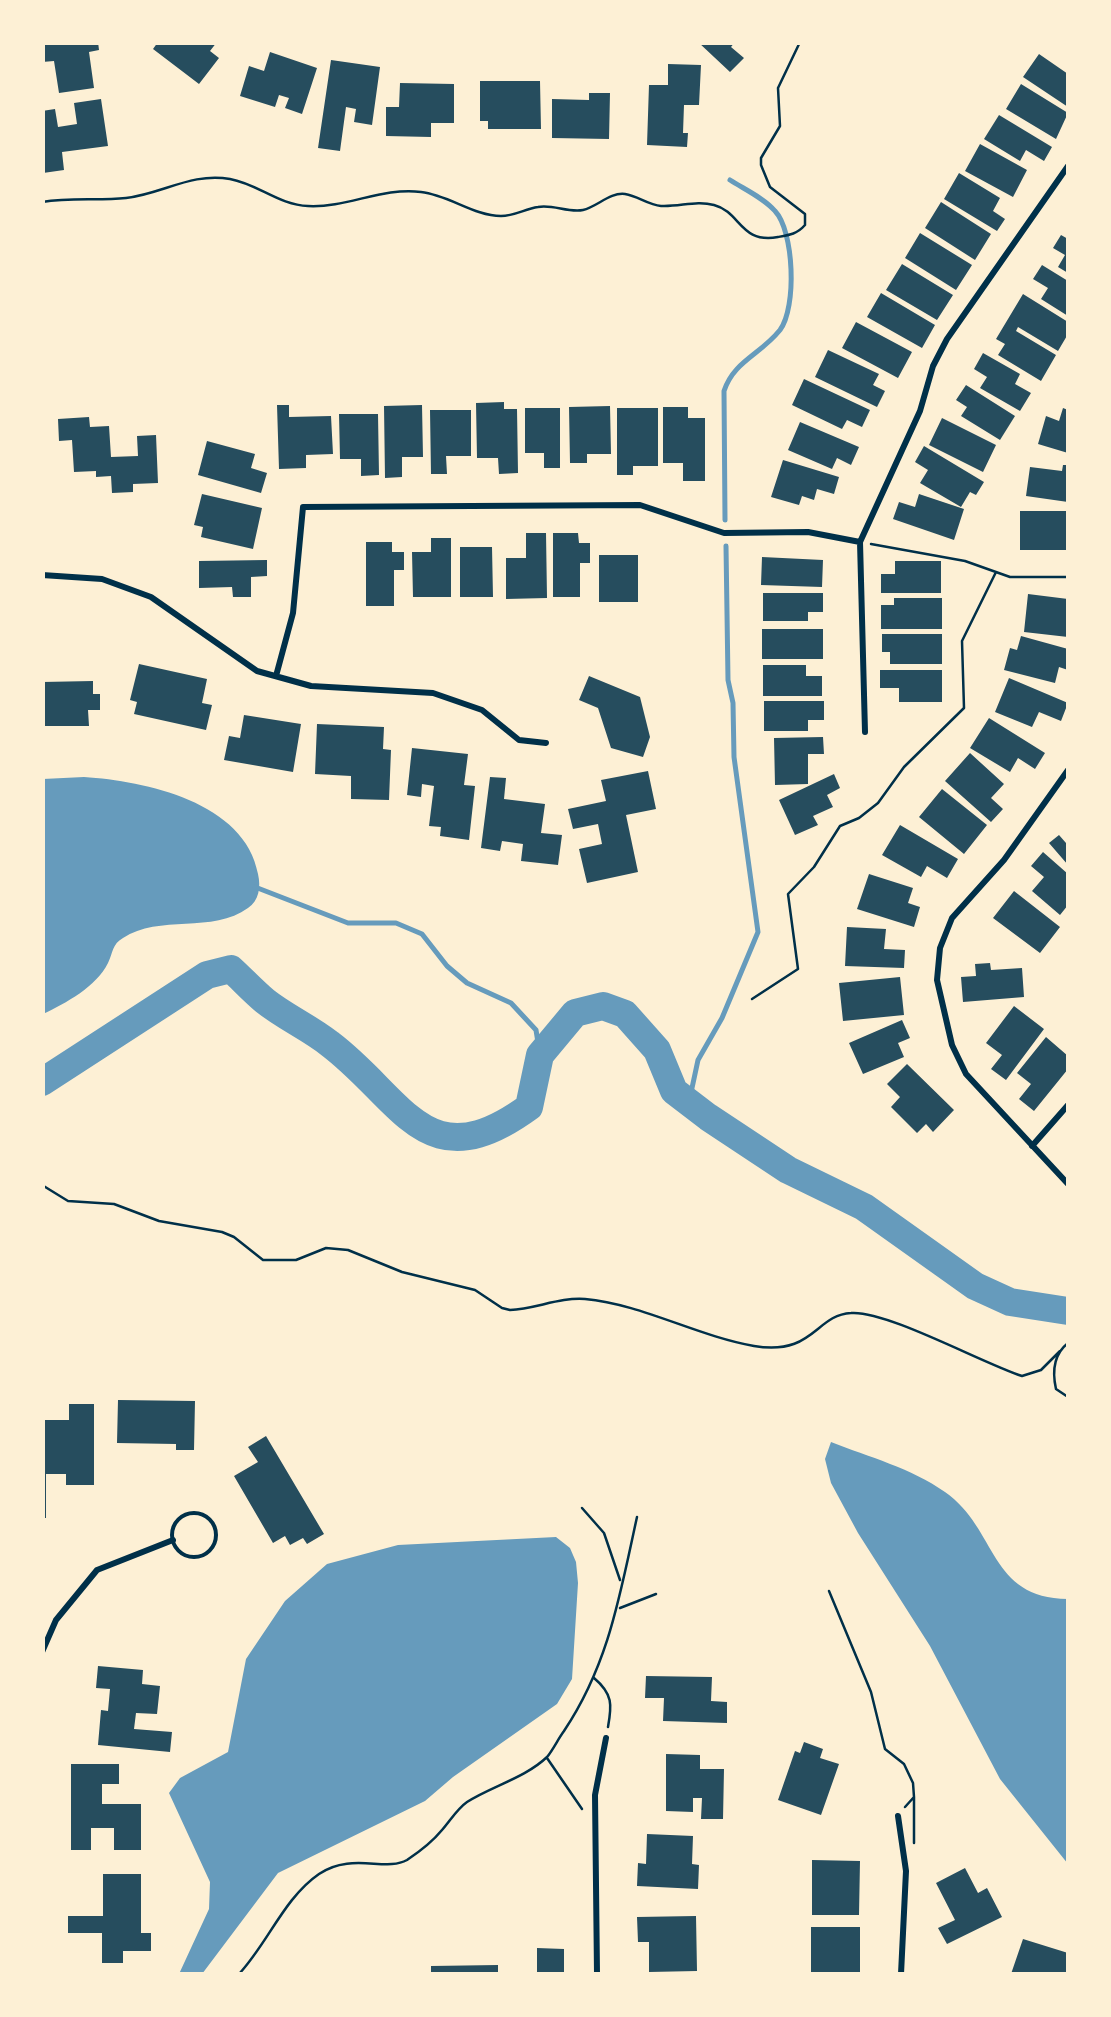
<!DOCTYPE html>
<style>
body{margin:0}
#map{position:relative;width:1111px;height:2017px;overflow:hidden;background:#fdf0d5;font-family:"Work Sans",sans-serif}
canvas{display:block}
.frame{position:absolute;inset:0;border:45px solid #fdf0d5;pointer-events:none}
</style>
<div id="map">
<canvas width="1111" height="2017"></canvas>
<div class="frame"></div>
</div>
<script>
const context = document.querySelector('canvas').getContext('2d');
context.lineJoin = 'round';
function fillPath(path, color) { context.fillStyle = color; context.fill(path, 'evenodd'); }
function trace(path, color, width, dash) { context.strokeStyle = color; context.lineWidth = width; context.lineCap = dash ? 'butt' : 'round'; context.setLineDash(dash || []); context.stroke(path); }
fillPath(new Path2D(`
 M84,777C145,781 245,802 258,874C261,887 259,901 248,908C213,934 159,914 123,938C112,944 113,953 108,963C96,987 66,1003 43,1014V779Z
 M831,1442C869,1457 911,1468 945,1492C998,1529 988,1598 1068,1599V1864L1000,1779L930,1646L858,1533L831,1483L825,1459Z
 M556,1537L570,1548L576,1562L578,1583L572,1679L557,1704L453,1777L425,1801L278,1873L202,1974H179L209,1909L210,1882L169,1793L180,1778L228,1752L246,1659L285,1601L327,1564L398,1545Z`), '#669bbc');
trace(new Path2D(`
 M725,520L724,391C734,361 760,355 780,330C797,307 794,231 775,211C764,198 744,189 730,180
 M255,887L348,923H396L422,934L447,966L467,983L511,1003L536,1030L540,1055
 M689,1102L698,1060L722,1018L758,932L734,757L733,703L728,680L726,546`), '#669bbc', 5);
trace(new Path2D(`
 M42,1082L207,975L231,969C242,979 253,991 265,1001C285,1017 310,1028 330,1044C404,1100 426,1182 529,1107L540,1055L575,1013L603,1006L625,1014L657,1050L674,1091L708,1117L788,1170L864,1207L975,1286L1010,1302L1068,1311`), '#669bbc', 28);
fillPath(new Path2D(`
 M42,42H98L99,50L89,52L94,88L59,93L54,61L42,62Z
 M158,42H217L210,51L219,58L199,84L153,49Z
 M698,42H735L731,47L744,58L730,72Z
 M270,52L317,68L302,114L285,108L289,98L279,95L275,107L240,96L249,66L264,71Z
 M1039,54L1068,74V107L1023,77Z
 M331,60L380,67L372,125L354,122L356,109L346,107L340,151L318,148Z
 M668,64L701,65L699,105H684L683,133H688L687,147L647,145L649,85H668Z
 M480,81H540L541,129H488V121H480Z
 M400,83L454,84V123H431V137L386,136V107H399Z
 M1021,84L1068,113L1056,139L1006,109Z
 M589,93H610L609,139L552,138V99L589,100Z
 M101,99L108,146L62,152L64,170L43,173L42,111L55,109L58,127L77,124L74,103Z
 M999,115L1052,147L1044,161L1026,150L1020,161L984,139Z
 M980,144L1027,170L1013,197L965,171Z
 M959,173L1000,198L993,211L1005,219L997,231L944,199Z
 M941,202L991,234L975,260L925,228Z
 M920,233L972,265L956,290L905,258Z
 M1061,235L1068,239V273L1058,267L1065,255L1053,248Z
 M902,264L953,295L937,320L886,290Z
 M1042,265L1068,281V316L1041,299L1048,288L1033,279Z
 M881,293L935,325L922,348L867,317Z
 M1023,294L1068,322V334L1058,351L1018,327L1016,331L1056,355L1041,381L998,355L1005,344L996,339Z
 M856,322L912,352L898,378L842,348Z
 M828,350L879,374L873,385L885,391L877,407L815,377Z
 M983,353L1020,374L1015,384L1031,393L1020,411L980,388L987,377L974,369Z
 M804,379L870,410L862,427L847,420L842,429L792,405Z
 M966,385L1015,416L1000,440L961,416L967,407L956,400Z
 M504,402V409H517L518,473L499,474L498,458H477L476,403Z
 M277,405H289V417L331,416L333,454L306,455V468L279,469Z
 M422,405L423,457H402V477L385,478L384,406Z
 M610,406L611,454H587V463H570L569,407Z
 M663,407H688V418H705V481H683V463H663Z
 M525,408H560V468H544V453H525Z
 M617,408H658V466H633V475H617Z
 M1063,408L1068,410V453L1038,444L1046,416L1059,421Z
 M430,410H471V456H446L447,474H431Z
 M339,414H378L379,475L361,476V459H340Z
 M89,417L90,427L109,426L111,457L138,456L137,436L156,435L158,483L133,484V492L112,493L111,476L96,477V471L74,472L72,440L59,441L58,419Z
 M942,418L996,445L983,472L929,445Z
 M800,422L859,447L851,465L837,458L832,469L788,450Z
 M207,441L255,454L251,468L267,473L261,493L198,475Z
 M924,446L984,482L976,495L970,492L961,507L920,483L928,470L915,462Z
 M783,460L839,477L834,494L817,489L814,500L802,496L799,505L771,497Z
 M1063,465H1068V502L1026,496L1030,467L1062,471Z
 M202,494L262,508L253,549L201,537L203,527L194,525Z
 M919,494L964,509L954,540L893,519L899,502L915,507Z
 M1020,511H1066L1068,550H1020Z
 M526,533H546L547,598L506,599V558H526Z
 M553,533H578L579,543H590V563H580V597H553Z
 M431,538H451V597H413L412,552H431Z
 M366,542H392V552H404V570H394V606H366Z
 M460,547H492L493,597H460Z
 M599,555H638V602H599Z
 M762,557L823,560L822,587L761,585Z
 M267,560V576L251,577V597H233L232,587L199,588V561Z
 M895,561H941V593H881V574H895Z
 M763,593H823V612H808V621H763Z
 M1028,594L1068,599V637L1024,632Z
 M894,598H942V629H881V605H894Z
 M762,629H823V659H762Z
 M882,634H942V664H890V652H882Z
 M1021,636L1068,649V670L1059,667L1055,683L1004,670L1010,648L1017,650Z
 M139,664L207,679L202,703L212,705L206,730L134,714L137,702L130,700Z
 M763,665H806V676H822V696H763Z
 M880,670H942V702H899V688H880Z
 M589,676L640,697L650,737L643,757L611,748L598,708L579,700Z
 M1009,678L1068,703L1061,721L1039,712L1032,727L995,712Z
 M93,681V694H100V710H88L89,726H42V682Z
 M764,701H824V720H808V731H764Z
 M244,715L301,724L293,772L224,760L229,736L240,738Z
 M989,718L1045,753L1035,769L1018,758L1010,772L970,748Z
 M317,724L384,727L383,749L391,750L389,800L351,799V776L315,774Z
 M823,737L824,754H808V784L775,785L774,738Z
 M412,748L468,754L464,785L475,786L469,840L440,836L441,827L429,826L434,786L422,784L421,797L407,795Z
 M970,753L1004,784L991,798L1003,809L991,822L945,781Z
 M648,771L656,809L626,815L638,872L587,883L579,849L602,844L598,824L573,829L568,809L606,801L601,780Z
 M834,774L840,788L827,795L833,807L813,816L818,825L795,835L779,800Z
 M490,777L506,778L504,799L545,804L541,833L562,835L558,865L521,861L523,844L502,841L500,851L481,848Z
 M942,789L987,825L964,854L919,817Z
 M900,825L958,859L947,878L927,866L921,877L882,855Z
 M1059,835L1066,843L1068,840V865L1049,843Z
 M1043,852L1068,874V905L1060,915L1032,891L1044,877L1031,866Z
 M869,874L913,888L908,903L920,907L914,927L857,909Z
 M1014,891L1060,927L1040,953L993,918Z
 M847,927L886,929L884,949L905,950L904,968L845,966Z
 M990,963L991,970L1022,968L1024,997L963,1002L961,977L976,976L975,964Z
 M900,977L904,1015L843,1021L839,983Z
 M1014,1006L1044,1029L1006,1080L991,1069L1002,1055L986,1043Z
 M902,1020L910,1038L898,1043L904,1057L863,1074L849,1043Z
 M1046,1037L1068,1056V1069L1034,1111L1019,1099L1031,1084L1017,1073Z
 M907,1064L954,1110L933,1132L926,1124L917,1133L891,1107L900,1097L887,1084Z
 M118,1400L195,1401L194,1450H176V1444L117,1443Z
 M69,1404H94V1485H66V1474H46V1518H42V1420H69Z
 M266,1436L324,1534L307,1544L303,1538L290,1545L285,1536L273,1543L234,1476L258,1462L248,1447Z
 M98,1666L143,1670L142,1684L160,1686L157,1714L136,1713L134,1729L172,1732L170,1752L98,1745L101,1710L108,1711L110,1689L96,1688Z
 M646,1676L712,1677L711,1701L727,1702V1723L663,1721L664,1698H645Z
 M804,1742L823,1749L820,1758L839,1764L821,1815L778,1800L795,1751L800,1753Z
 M666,1754L700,1755V1769H724L723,1819H701L702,1798H693V1812L666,1811Z
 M71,1764H119V1784H102V1804H141V1850H114V1828H91V1850H71Z
 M647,1834L693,1836L692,1864L699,1865L698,1889L637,1886L638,1863L646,1864Z
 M812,1860L860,1861L859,1915H812Z
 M965,1868L978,1893L987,1888L1002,1917L947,1944L938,1928L955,1920L936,1883Z
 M103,1874H141V1933H151V1951H123V1963H102V1933H68V1916H103Z
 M696,1916L697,1971L649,1972V1942H638L637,1917Z
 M811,1927H860V1974H811Z
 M1023,1939L1068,1953V1974H1011Z
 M537,1948L564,1949V1974H537Z
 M498,1965V1974H431V1966Z`), '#264d5e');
trace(new Path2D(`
 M42,202C71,197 98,201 126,198C162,194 192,172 230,179C258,184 279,205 308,206C347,208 382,187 421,192C449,195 474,216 501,216C514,216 525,209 538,207C553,204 568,213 583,210C597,207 610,192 625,194C638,196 648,205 661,206C680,207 696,200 714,205C741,212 740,244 778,237C790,235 797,234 805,225V214L770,187L761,165V158L780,126L778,88L800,42
 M871,544L965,561L1010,577H1068
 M752,999L798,969L788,894L814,867L840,826L859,818L878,803L904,767L964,708L962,641L996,572
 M42,1185L68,1201L114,1204L159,1221L222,1232L234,1237L263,1260H296L326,1248L348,1250L402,1272L475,1290L502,1308L510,1310C535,1309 560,1297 585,1299C641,1304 697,1336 754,1346C814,1356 815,1315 851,1313C886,1310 982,1363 1022,1376L1041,1370L1060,1351
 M1068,1343C1054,1354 1052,1371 1056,1389L1068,1397
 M582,1508L604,1533L620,1580
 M829,1591L871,1692L885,1749L904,1764L913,1783L914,1797L905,1807
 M620,1608L656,1594
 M594,1678C613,1694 612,1705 608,1727
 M547,1758L582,1809
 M914,1843V1797
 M239,1974C268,1943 284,1898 319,1874C351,1852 386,1872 407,1860C419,1852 433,1841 442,1830C450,1821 457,1809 467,1802C492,1786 525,1778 547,1757C553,1750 558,1739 564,1731C609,1664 620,1594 637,1517`), '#003049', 2.5);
trace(new Path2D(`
 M172 1535a22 22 0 1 1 44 0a22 22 0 1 1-44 0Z`), '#003049', 4);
trace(new Path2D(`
 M42,575L102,579L151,597L257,671L311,686L433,693L482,710L519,740L546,743
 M276,676L293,613L303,507L640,505L724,533L808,532L860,542
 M865,732L860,542L920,411L933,366L947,339L1068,166
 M1068,770L1004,860L952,918L940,948L937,980L952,1045L966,1074L1068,1184
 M1032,1146L1068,1105
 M42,1652L56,1620L97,1570L173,1540
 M898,1816L906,1871L901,1974
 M597,1974L595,1795L606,1738`), '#003049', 6);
</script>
